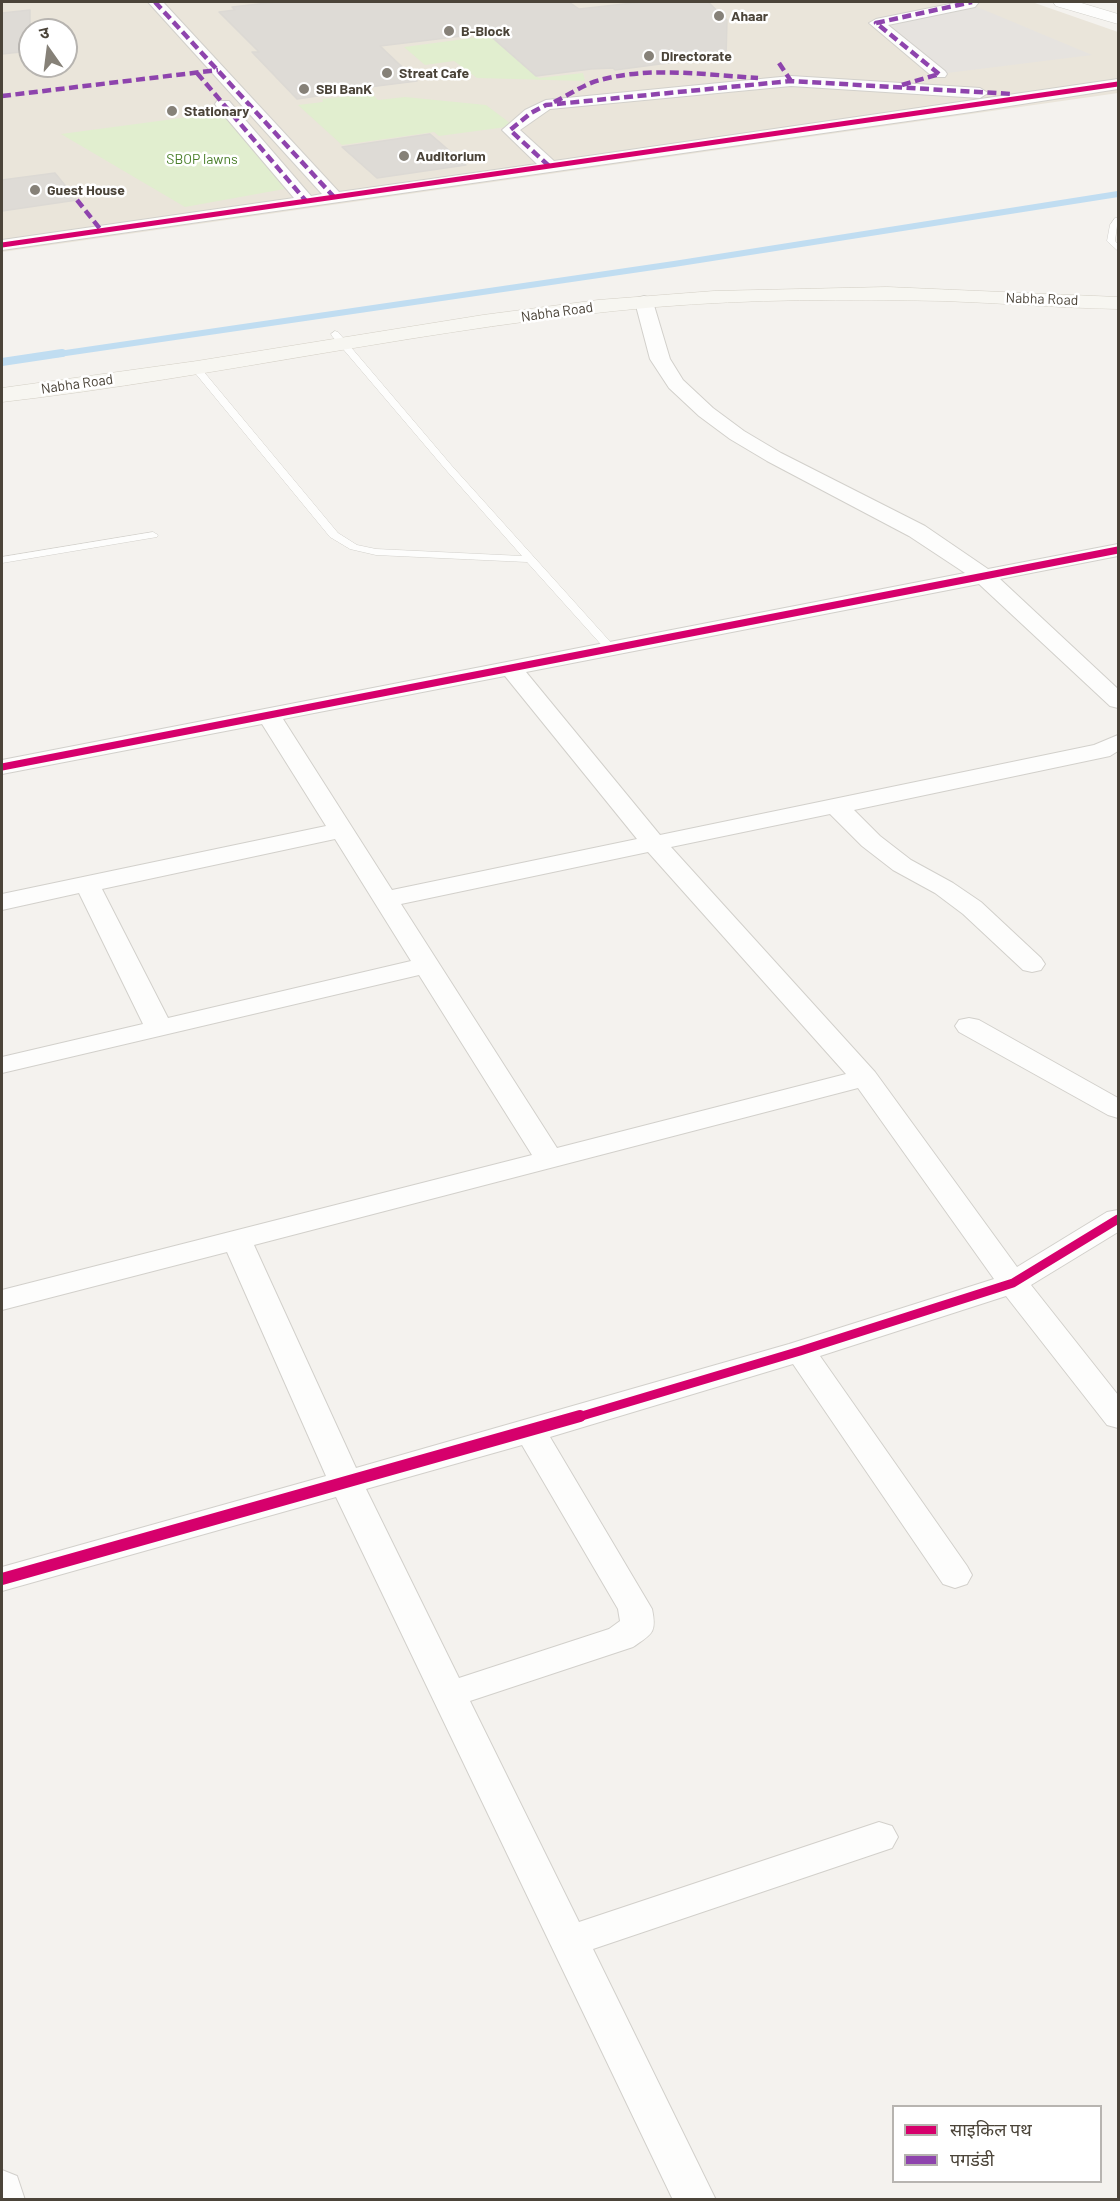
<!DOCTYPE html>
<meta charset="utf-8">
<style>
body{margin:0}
#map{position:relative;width:1120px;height:2201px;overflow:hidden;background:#f4f2ee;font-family:Barlow,"Noto Sans Devanagari",sans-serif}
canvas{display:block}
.frame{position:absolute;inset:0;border:3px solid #4b4439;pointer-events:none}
.legend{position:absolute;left:892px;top:2105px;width:210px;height:78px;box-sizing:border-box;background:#fff;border:2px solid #b7b4b0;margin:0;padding:8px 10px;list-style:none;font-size:18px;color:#4b4439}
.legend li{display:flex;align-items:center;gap:12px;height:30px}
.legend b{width:30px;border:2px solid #b7b4b0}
.north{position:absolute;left:18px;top:18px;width:60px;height:60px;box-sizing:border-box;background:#fff;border:2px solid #b7b4b0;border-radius:50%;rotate:346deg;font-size:16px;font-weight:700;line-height:24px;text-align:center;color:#4b4439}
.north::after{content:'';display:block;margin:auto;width:21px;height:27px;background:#868178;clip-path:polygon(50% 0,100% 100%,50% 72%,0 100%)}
</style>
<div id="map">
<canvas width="1120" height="2201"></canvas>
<div class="frame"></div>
<ul class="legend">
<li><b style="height:8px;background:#d6006c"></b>साइकिल पथ</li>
<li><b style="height:8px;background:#8e44ad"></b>पगडंडी</li>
</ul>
<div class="north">उ</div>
</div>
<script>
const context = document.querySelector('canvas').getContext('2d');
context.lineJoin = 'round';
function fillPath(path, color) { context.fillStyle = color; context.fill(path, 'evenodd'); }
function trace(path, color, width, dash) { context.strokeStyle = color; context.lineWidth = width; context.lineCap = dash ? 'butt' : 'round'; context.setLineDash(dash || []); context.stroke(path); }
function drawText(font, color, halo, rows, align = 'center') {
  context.font = font + ' Barlow,sans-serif'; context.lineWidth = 5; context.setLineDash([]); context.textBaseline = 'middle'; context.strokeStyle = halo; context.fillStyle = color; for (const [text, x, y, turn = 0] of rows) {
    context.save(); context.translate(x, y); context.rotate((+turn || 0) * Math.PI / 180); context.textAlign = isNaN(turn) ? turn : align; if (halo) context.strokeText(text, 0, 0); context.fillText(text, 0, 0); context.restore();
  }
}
fillPath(new Path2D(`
 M2,2H1032L1118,32V93L2,252ZM30,30H66V66H30Z`), '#eae5da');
fillPath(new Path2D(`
 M556,27L521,63L539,78L583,73L585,81L477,78L454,61L425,65L404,47Z
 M372,94L378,100L405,97L486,105L514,126L439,136L434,132L342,145L298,105L323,102L322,99Z
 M211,114H225L290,188L185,207L61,134Z`), '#e1eecf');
fillPath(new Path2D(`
 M970,4L1092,55L939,74L876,23Z`), '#e6e3df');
trace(new Path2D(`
 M52,355L674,264L1118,194`), '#c0ddf1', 6);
trace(new Path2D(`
 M2,362L62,353`), '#c0ddf1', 8);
const building = new Path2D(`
 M277,2H569L579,9L642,2H708L727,20L726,59H698L615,70L613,68L591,69L536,76L487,33L380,46L417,81L329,92L331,94L297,99L252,52H259L219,12L235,10L232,7Z
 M30,10V51L2,54V13Z
 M430,134L466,165L377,178L342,147Z
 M55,173L77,200L2,211V180Z`);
fillPath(building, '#dedbd6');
trace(building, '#dcd9d4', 1.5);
const service = new Path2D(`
 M1115,218H1118L1115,241L1118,244V251L1107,241L1110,225Z
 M335,331L338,332L452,466L614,646V650H606L527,562L376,555L350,549L330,537L191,368L199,366L338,533L357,545L376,549L522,556L446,470L332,336L331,334Z
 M153,532L158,535L157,537L2,563V557Z`);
const minor = new Path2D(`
 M148,2H163L339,192L537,164L502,130L525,110L546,100L791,76L980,88L988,93L980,98L791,86L550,109L520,130L554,161L1118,79V89L971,112L2,250V240L294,198L217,107L215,104L217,101H229L311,196L322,194Z
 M960,2H979L975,7L888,25L945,71L947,74L945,77H933L869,23L876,19Z
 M644,296L651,298L653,302L670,359L683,380L713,408L744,431L781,453L925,526L988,569L1118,544V556L1000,579L1118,689V708L1110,706L979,584L526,672L660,835L1094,745L1118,735V751L1110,756L854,810L880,836L911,860L953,883L981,902L1041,958L1045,964L1041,970L1032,972L1023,970L963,914L935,893L893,870L862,846L830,814L671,847L875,1072L1017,1267L1107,1212L1118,1210V1232L1031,1285L1118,1395V1428L1107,1425L1006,1296L820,1356L967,1566L972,1575L967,1584L955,1588L943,1584L793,1364L550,1437L652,1609C657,1633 652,1634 633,1647L470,1701L579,1922L879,1822L892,1826L898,1837L892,1848L593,1949L716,2200H673L336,1497L2,1591V1567L326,1476L227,1252L2,1310V1290L532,1155L419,975L2,1073V1057L143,1024L79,893L2,910V894L326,826L262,724L2,774V760L965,573L909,536L767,461L730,439L699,416L669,388L650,359L635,302L637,298ZM505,676L637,839L392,890L283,719ZM335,839L411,961L168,1018L102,889ZM648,852L846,1074L557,1148L401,904ZM858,1088L994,1279L789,1344L356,1468L254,1245ZM522,1445L618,1609L620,1621L609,1629L459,1678L366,1489Z
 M969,1018L979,1020L1118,1098V1118L1108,1115L959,1032L955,1026L959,1020Z
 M2,2170L17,2176L25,2200H2Z`);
const tertiary = new Path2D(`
 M1053,2H1078L1118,14V24L1056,6Z`);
const secondary = new Path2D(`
 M887,287L1118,297V309C1060,308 1002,303 944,301C848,299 751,299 656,307C436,326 220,377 2,402V388L197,361L483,315L598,300L714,291Z`);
trace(service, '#d2d0cb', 1);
trace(minor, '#d2d0cb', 2);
trace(tertiary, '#d2d0cb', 1);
trace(secondary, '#d3cfc5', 1);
fillPath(service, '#fdfdfc');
fillPath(minor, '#fdfdfc');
fillPath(tertiary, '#fdfdfc');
fillPath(secondary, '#f7f6f1');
trace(new Path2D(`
 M155,2L334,197
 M779,63L791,81
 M197,73L306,201
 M939,74L876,23L972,2
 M902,85L939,74
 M2,96L218,70
 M554,102C569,95 584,84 600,80C651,66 706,75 758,78
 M549,166L510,130L531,113L546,105L791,81L1012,94
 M77,200L101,230`), '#8e44ad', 4.5, [9, 4.5]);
trace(new Path2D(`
 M2,245L1118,84`), '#d6006c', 5);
trace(new Path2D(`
 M2,767L1118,550`), '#d6006c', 7);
trace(new Path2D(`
 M575,1418L800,1351L1013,1283L1118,1219`), '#d6006c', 9);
trace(new Path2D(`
 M2,1579L580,1416`), '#d6006c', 12);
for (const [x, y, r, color] of [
 [719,16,6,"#868178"],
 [449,31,6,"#868178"],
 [649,56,6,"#868178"],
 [387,73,6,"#868178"],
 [304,89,6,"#868178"],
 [172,111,6,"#868178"],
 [404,156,6,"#868178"],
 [35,190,6,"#868178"]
]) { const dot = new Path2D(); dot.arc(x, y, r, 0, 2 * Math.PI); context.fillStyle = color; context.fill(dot); trace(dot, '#fff', 2); }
drawText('bold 14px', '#4b4439', '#fff', [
 ["Ahaar",731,16],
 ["B-Block",461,31],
 ["Directorate",661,56],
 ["Streat Cafe",399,73],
 ["SBI BanK",316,89],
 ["Stationary",184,111],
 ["Auditorium",416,156],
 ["Guest House",47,190]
], 'left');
drawText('14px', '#4a7f2a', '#fff', [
 ["SBOP lawns",202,159]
]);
drawText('14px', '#4b4439', '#fff', [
 ["Nabha Road",1042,299,2],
 ["Nabha Road",557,312,-8],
 ["Nabha Road",77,384,-8]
]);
</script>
